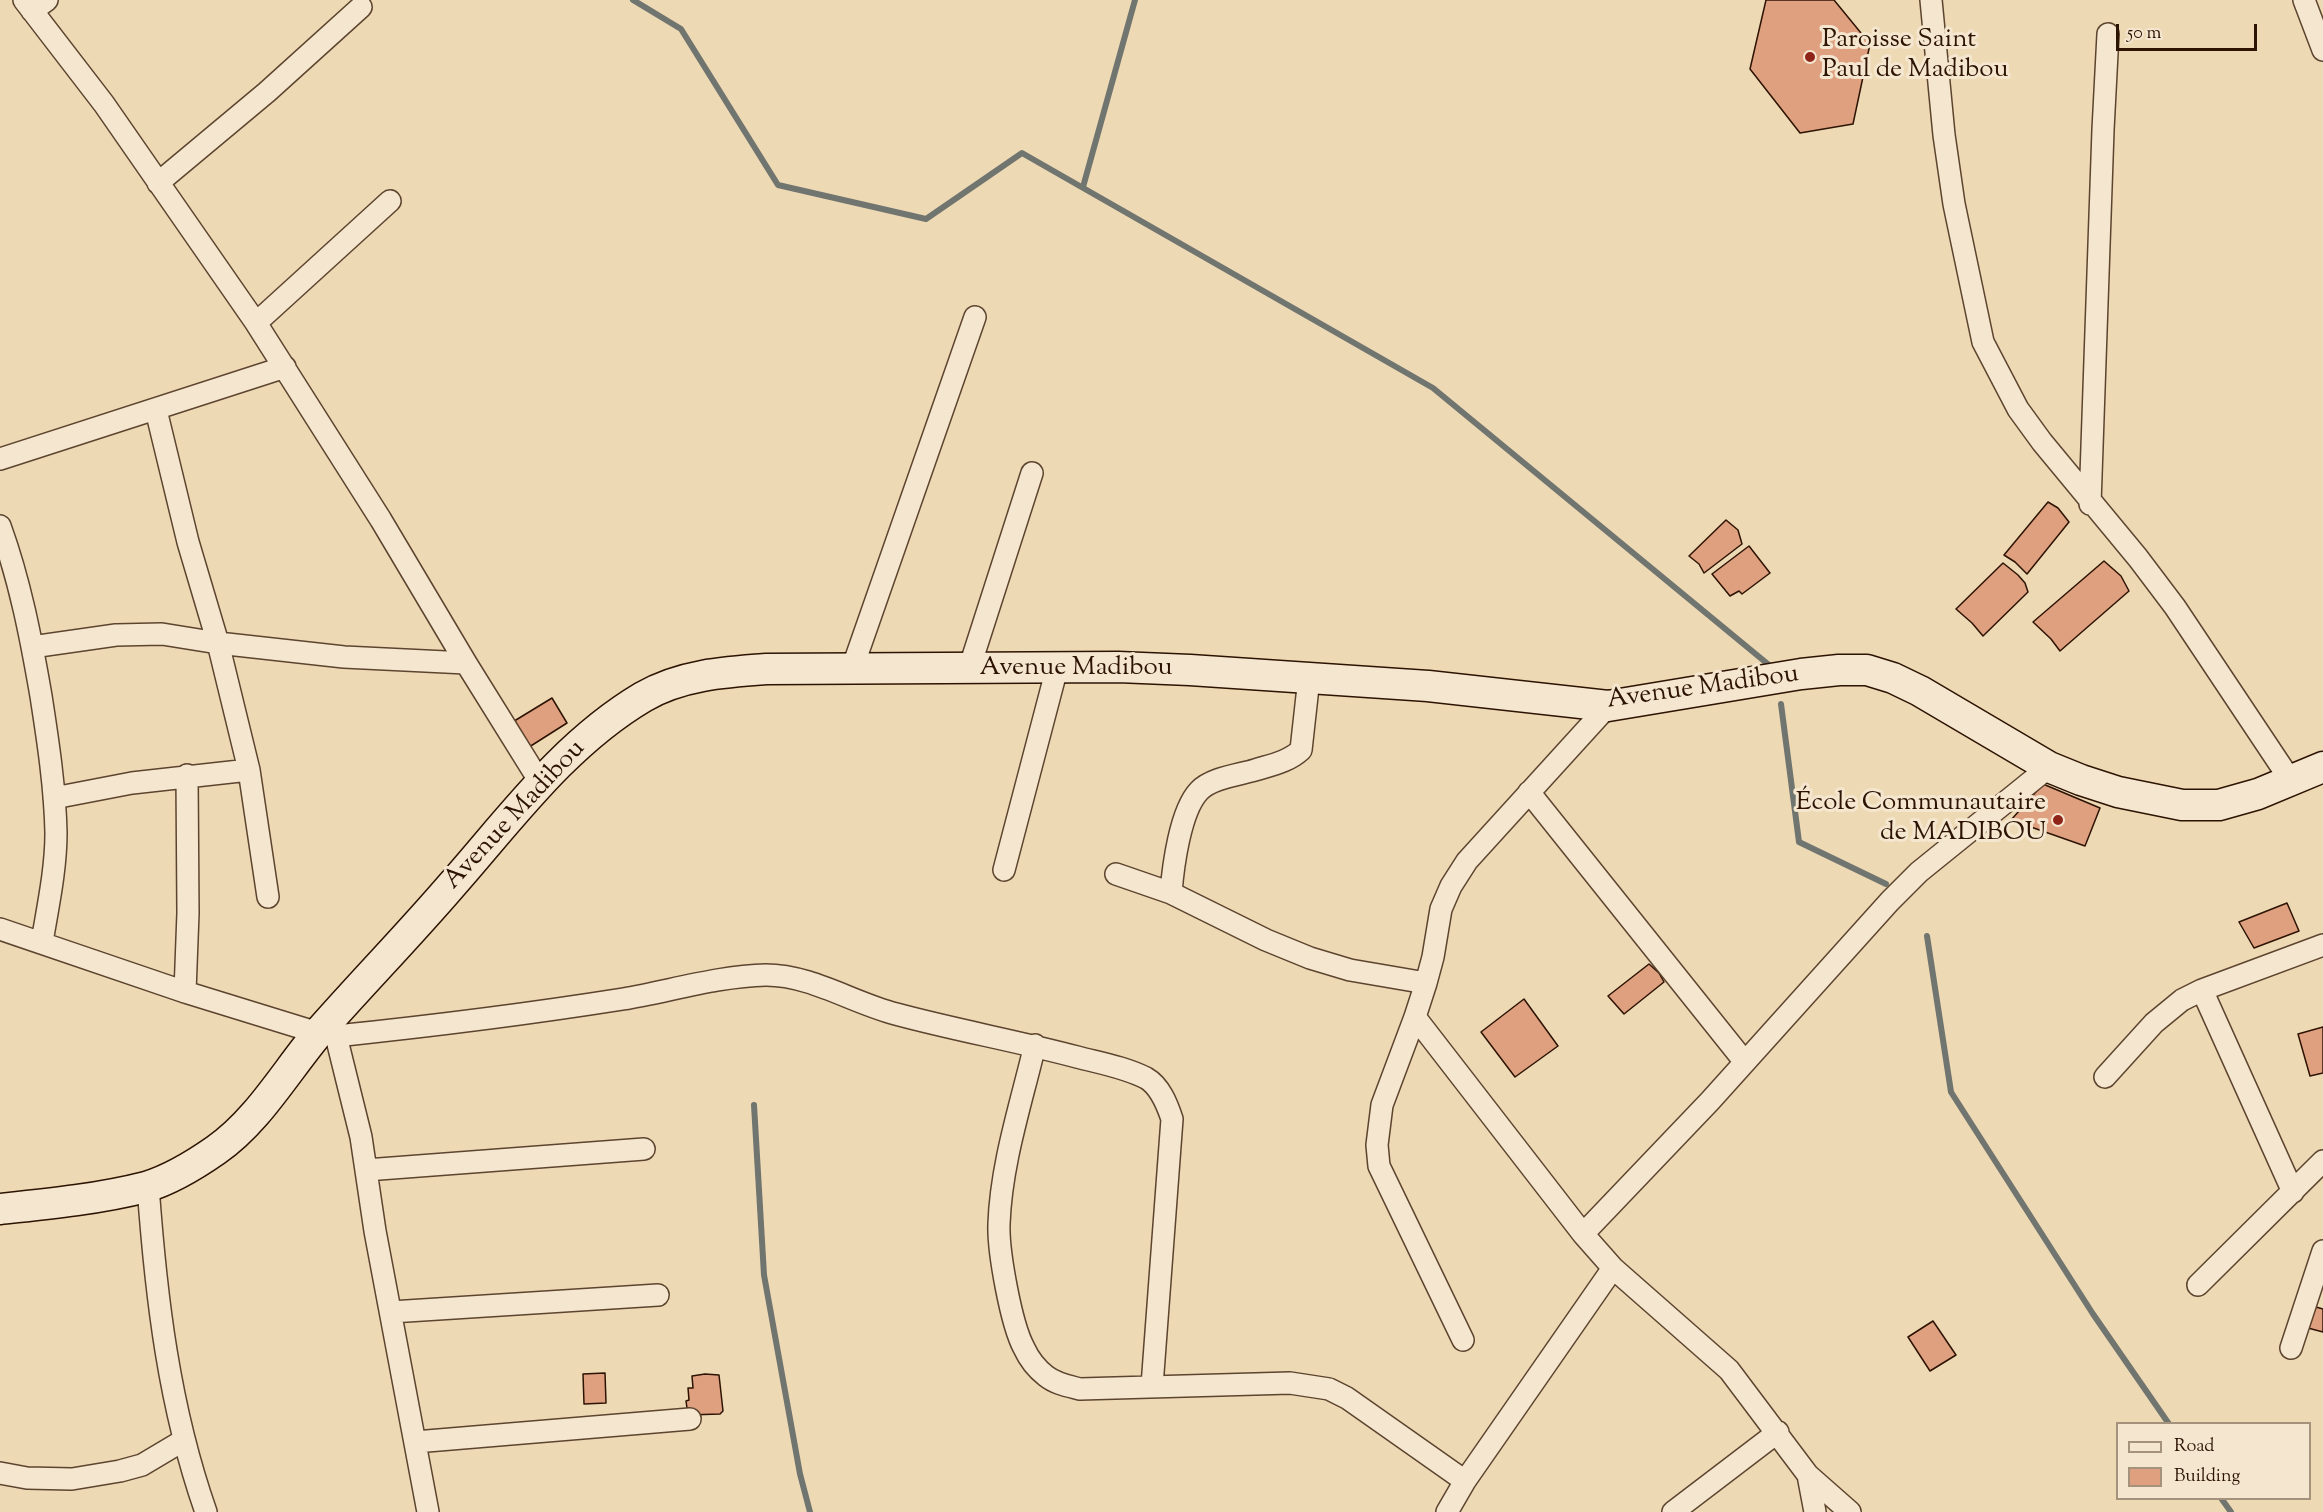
<!DOCTYPE html>
<meta charset="utf-8">
<style>
body{margin:0}
#map{position:relative;width:2323px;height:1512px;overflow:hidden;background:#eed9b5;font-family:"Sorts Mill Goudy",serif}
canvas{display:block}
.legend{position:absolute;left:2116px;top:1422px;width:195px;height:78px;box-sizing:border-box;background:#f4e6cf;border:2px solid #a4927d;margin:0;padding:8px 10px;list-style:none;font-size:18px;color:#2d1302}
.legend li{display:flex;align-items:center;gap:12px;height:30px}
.legend b{width:30px;border:2px solid #a4927d}
.scale{position:absolute;left:2116px;top:24px;width:141px;height:27px;box-sizing:border-box;border:3px solid #2d1302;border-top:0;padding-left:8px;font-size:18px;line-height:21px;white-space:nowrap;color:#2d1302;-webkit-text-stroke:4px #f4e6cf;paint-order:stroke}
</style>
<div id="map">
<canvas width="2323" height="1512"></canvas>
<ul class="legend">
<li><b style="height:8px;background:#f4e6cf"></b>Road</li>
<li><b style="height:16px;background:#dfa080"></b>Building</li>
</ul>
<div class="scale">50 m</div>
</div>
<script>
const context = document.querySelector('canvas').getContext('2d');
context.lineJoin = 'round';
function trace(path, color, width, dash) { context.strokeStyle = color; context.lineWidth = width; context.lineCap = dash ? 'butt' : 'round'; context.setLineDash(dash || []); context.stroke(path); }
function fillPath(path, color) { context.fillStyle = color; context.fill(path, 'evenodd'); }
function drawText(font, color, halo, rows, align = 'center') {
  context.font = font + ' "Sorts Mill Goudy",serif'; context.lineWidth = 6; context.setLineDash([]); context.textBaseline = 'middle'; context.strokeStyle = halo; context.fillStyle = color; for (const [text, x, y, turn = 0] of rows) {
    context.save(); context.translate(x, y); context.rotate((+turn || 0) * Math.PI / 180); context.textAlign = isNaN(turn) ? turn : align; if (halo) context.strokeText(text, 0, 0); context.fillText(text, 0, 0); context.restore();
  }
}
trace(new Path2D(`
 M633,0L681,29L778,185L926,219L1022,153L1433,388L1769,665
 M1083,187L1135,0
 M1781,704L1799,842L1886,884
 M1927,936L1951,1092L2093,1314L2169,1424
 M754,1105L764,1275L800,1474L810,1512
 M2221,1498L2231,1512`), '#71756f', 6);
const building = new Path2D(`
 M1766,0H1834L1870,44L1853,124L1800,133L1750,69Z
 M2048,502L2058,508L2069,522L2027,574L2015,562L2004,555Z
 M1726,520L1738,530L1742,544L1704,573L1699,564L1689,556Z
 M1749,546L1770,573L1742,594L1739,591L1730,596L1712,574Z
 M2104,561L2121,576L2129,591L2060,651L2051,639L2033,622Z
 M2003,563L2018,575L2025,583L2028,592L1983,636L1972,623L1956,609Z
 M552,698L567,723L526,749L511,723Z
 M2043,784L2100,808L2085,846L2011,820Z
 M2287,903L2299,931L2254,948L2239,922Z
 M1649,964L1659,973L1664,982L1624,1014L1608,996Z
 M1524,999L1558,1046L1515,1077L1481,1032Z
 M2323,1027V1073L2310,1076L2298,1034Z
 M2316,1307L2323,1309V1332L2308,1328Z
 M1933,1321L1956,1355L1930,1371L1908,1337Z
 M605,1373L606,1403L584,1404L583,1374Z
 M705,1374L719,1375L723,1411L720,1414L688,1415L686,1401L689,1400L688,1388H693L692,1376Z`);
fillPath(building, '#dfa080');
trace(building, '#2d1302', 1.5);
const street = new Path2D(`
 M24,0L104,104L256,323L381,520L466,663L540,782
 M1931,0L1944,135L1954,204L1983,342L2018,409L2042,442L2138,558L2175,607L2291,781
 M2304,0L2323,50
 M32,11L47,0
 M158,183L267,92L361,7
 M256,323L390,201
 M156,410L188,542L218,643L249,770L268,897
 M0,459L285,367
 M2090,504L2103,130L2108,34
 M0,526C20,581 31,638 41,696C48,741 55,787 56,833C56,869 48,906 42,942
 M32,647L116,635L162,634L218,643L344,657L466,663
 M852,669L975,317
 M969,669L1032,473
 M1529,792L1744,1061
 M54,798L132,783L249,770
 M1004,870L1057,668
 M1116,874L1171,893L1266,940L1310,958L1350,970L1426,983
 M1171,893C1173,867 1180,811 1199,791C1211,778 1238,775 1255,770C1271,765 1288,762 1301,750L1309,678
 M0,929L185,992L318,1033L336,1036C432,1026 528,1014 623,999C670,991 719,976 766,975C811,975 853,1003 896,1014C955,1030 1017,1041 1077,1057C1100,1063 1124,1067 1146,1078C1160,1086 1167,1104 1172,1119L1152,1386
 M2202,990L2293,1192
 M185,992L188,913L187,775
 M1415,1017L1583,1234L1613,1268L1729,1370L1808,1475L1850,1512
 M336,1036L361,1137L375,1231L428,1512
 M1035,1045C1021,1104 1001,1164 999,1224C998,1251 1011,1324 1024,1348C1029,1359 1037,1369 1046,1376C1056,1384 1068,1386 1080,1389L1290,1383L1329,1389L1347,1398L1465,1481
 M2105,1077L2154,1023L2182,1000L2202,990L2323,945
 M366,1170L644,1149
 M148,1186C156,1297 169,1407 206,1512
 M1583,1234L1710,1101L1890,901L1919,872L2049,767
 M2198,1285L2323,1161
 M391,1312L658,1295
 M1463,1340L1379,1166L1377,1145L1382,1105L1415,1017L1426,983L1433,957L1441,909L1451,886L1467,861L1608,706
 M2291,1348L2323,1251
 M415,1442L690,1419
 M0,1473L27,1478L72,1479L120,1471L142,1465L184,1440
 M1808,1475L1815,1512
 M1447,1512L1465,1481L1613,1268
 M1673,1512L1778,1432`);
const secondary = new Path2D(`
 M0,1209C48,1204 99,1199 146,1187C169,1180 196,1164 216,1150C258,1121 286,1071 319,1032C362,983 408,936 451,886C511,818 564,744 643,697C680,675 724,672 767,669L1118,667L1190,670L1428,686L1608,706L1801,674L1839,670H1867L1893,678L1920,691L2049,767L2081,780L2118,792L2182,805H2219L2258,794L2323,767`);
trace(street, '#5d442f', 24);
trace(secondary, '#2d1302', 33);
trace(street, '#f4e6cf', 21);
trace(secondary, '#f4e6cf', 30);
for (const [x, y, r, color] of [
 [1810,57,6,"#8f2418"],
 [2058,820,6,"#8f2418"]
]) { const dot = new Path2D(); dot.arc(x, y, r, 0, 2 * Math.PI); context.fillStyle = color; context.fill(dot); trace(dot, '#f4e6cf', 2); }
drawText('26px', '#2d1302', '#f4e6cf', [
 ["Paroisse Saint",1822,42],
 ["Paul de Madibou",1822,72],
 ["École Communautaire",2046,805,"right"],
 ["de MADIBOU",2046,835,"right"]
], 'left');
drawText('26px', '#2d1302', '#f4e6cf', [
 ["Avenue Madibou",1076,670],
 ["Avenue Madibou",1703,689,-8],
 ["Avenue Madibou",516,816,-47]
]);
</script>
